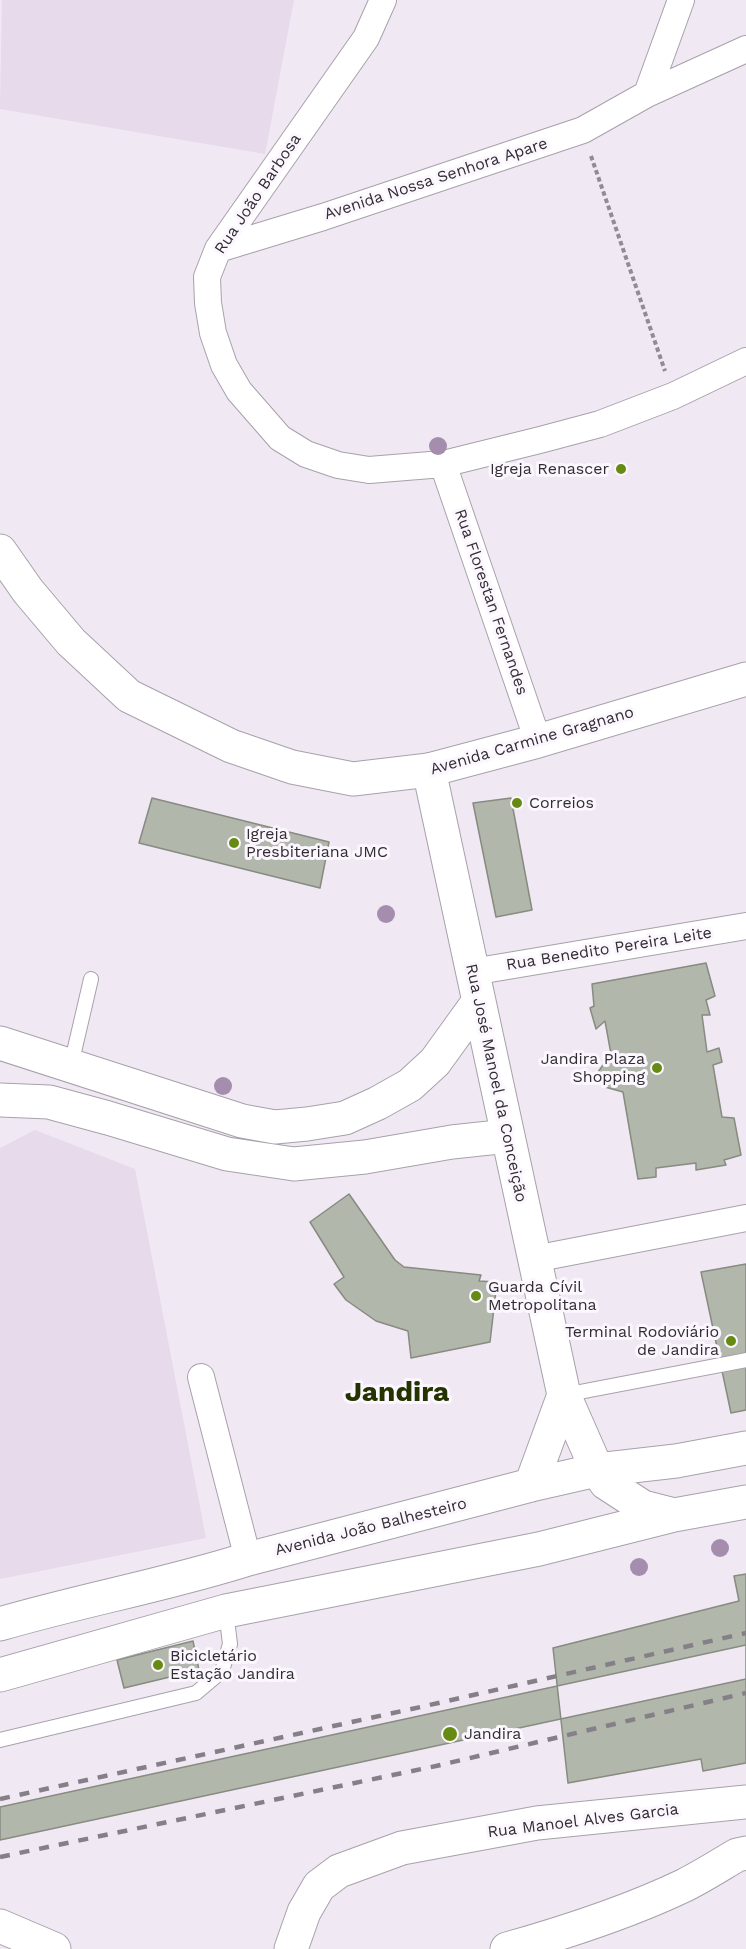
<!DOCTYPE html>
<meta charset="utf-8">
<style>
body{margin:0}
canvas{display:block;background:#f0e8f3}
</style>
<canvas width="746" height="1949"></canvas>
<script>
const context = document.querySelector('canvas').getContext('2d');
context.lineJoin = 'round';
function fillPath(path, color) { context.fillStyle = color; context.fill(path, 'evenodd'); }
function trace(path, color, width, dash) { context.strokeStyle = color; context.lineWidth = width; context.lineCap = dash ? 'butt' : 'round'; context.setLineDash(dash || []); context.stroke(path); }
function drawText(font, color, halo, rows, align = 'center') {
  context.font = font + ' "Work Sans",sans-serif'; context.lineWidth = 6; context.setLineDash([]); context.textBaseline = 'middle'; context.strokeStyle = halo; context.fillStyle = color; for (const [text, x, y, turn = 0] of rows) {
    context.save(); context.translate(x, y); context.rotate((+turn || 0) * Math.PI / 180); context.textAlign = isNaN(turn) ? turn : align; if (halo) context.strokeText(text, 0, 0); context.fillText(text, 0, 0); context.restore();
  }
}
fillPath(new Path2D(`
 M2,0H294L265,154L0,109Z
 M35,1130L135,1169L206,1538L0,1579V1148Z`), '#e6daeb');
const building = new Path2D(`
 M152,798L329,842L320,888L139,843Z
 M511,798L532,910L496,917L473,803Z
 M706,963L715,996L706,1000L710,1015H702L707,1052L719,1048L722,1062L713,1065L722,1117L734,1118L741,1155L724,1160L726,1165L696,1170V1163L656,1168V1177L638,1179L623,1092L605,1087L598,1072L611,1054L605,1021L596,1029L590,1008L594,1006L592,984Z
 M349,1194L395,1260L404,1267L481,1275L479,1281L497,1282L490,1342L411,1358L408,1331L376,1321L346,1300L334,1284L344,1277L310,1222Z
 M746,1264V1410L731,1413L701,1272Z
 M746,1574V1763L703,1771L701,1759L568,1783L553,1648L739,1601L734,1576Z
 M193,1641L199,1670L124,1688L117,1660Z
 M746,1645V1679L0,1840V1807Z`);
fillPath(building, '#b2b7ac');
trace(building, '#878b81', 1.5);
const service = new Path2D(`
 M71,1065L91,979
 M564,1395L746,1360
 M0,1740L196,1693L222,1671L230,1644L226,1611`);
const minor = new Path2D(`
 M383,0L366,38L218,249L207,277L208,303L213,333L224,365L239,391L280,438L306,454L338,465L369,470L443,464L540,440L600,424L673,396L746,361
 M647,94L681,0
 M218,249L323,217L583,130L647,94L746,49
 M443,464L538,741
 M472,972L746,926
 M534,1259L746,1218
 M201,1377L248,1559`);
const tertiary = new Path2D(`
 M0,551L28,591L71,642L129,696L231,746L292,767L353,779L429,770
 M291,1949L304,1912L319,1886L339,1871L402,1848L537,1823L746,1802`);
const primary = new Path2D(`
 M0,1043L242,1121L275,1127L307,1124L345,1118L378,1103L410,1085L435,1062L479,1001
 M0,1100L49,1102L108,1118L227,1154L294,1164L365,1157L452,1142L508,1136
 M531,1485L564,1395
 M674,1515L643,1507L606,1483L597,1470L564,1395L429,770L538,741L746,679
 M0,1624C82,1600 166,1585 248,1559L531,1485L597,1470L676,1461L746,1448
 M0,1675L226,1611L539,1549L674,1515L746,1502`);
const trunk = new Path2D(`
 M0,1926L54,1949
 M507,1949C567,1932 629,1912 685,1885C703,1876 720,1865 737,1855L746,1853`);
trace(service, '#a8a1ab', 16);
trace(minor, '#a8a1ab', 28);
trace(tertiary, '#a8a1ab', 35);
trace(primary, '#a8a1ab', 35);
trace(trunk, '#a8a1ab', 35);
trace(new Path2D(`
 M591,156L665,371`), '#918b93', 4, [4.5, 3]);
trace(service, '#fff', 14);
trace(minor, '#fff', 26);
trace(tertiary, '#fff', 33);
trace(primary, '#fff', 33);
trace(trunk, '#fff', 33);
trace(new Path2D(`
 M0,1799L425,1706L746,1633
 M0,1857L436,1766L746,1693`), '#858087', 4.5, [10, 10]);
context.fillStyle = '#a58dae';
for (const [x, y] of [
 [438,446],
 [386,914],
 [223,1086],
 [720,1548],
 [639,1567]
]) { context.beginPath(); context.arc(x, y, 9, 0, 2 * Math.PI); context.fill(); }
for (const [x, y, r, color] of [
 [621,469,6,"#668b13"],
 [517,803,6,"#668b13"],
 [234,843,6,"#668b13"],
 [657,1068,6,"#668b13"],
 [476,1296,6,"#668b13"],
 [731,1341,6,"#668b13"],
 [158,1665,6,"#668b13"],
 [450,1734,8,"#668b13"]
]) { const dot = new Path2D(); dot.arc(x, y, r, 0, 2 * Math.PI); context.fillStyle = color; context.fill(dot); trace(dot, '#fcf6ff', 2); }
drawText('16px', '#312e32', '#fcf6ff', [
 ["Avenida Nossa Senhora Apare",436,179,-18],
 ["Rua João Barbosa",258,194,-56],
 ["Rua Florestan Fernandes",491,602,71],
 ["Avenida Carmine Gragnano",532,741,-16],
 ["Rua Benedito Pereira Leite",609,949,-9],
 ["Rua José Manoel da Conceição",496,1083,78],
 ["Avenida João Balhesteiro",371,1527,-14],
 ["Rua Manoel Alves Garcia",583,1821,-7]
]);
drawText('16px', '#312e32', '#fcf6ff', [
 ["Igreja Renascer",609,469,"right"],
 ["Correios",529,803],
 ["Igreja",246,834],
 ["Presbiteriana JMC",246,852],
 ["Jandira Plaza",645,1059,"right"],
 ["Shopping",645,1077,"right"],
 ["Guarda Cívil",488,1287],
 ["Metropolitana",488,1305],
 ["Terminal Rodoviário",719,1332,"right"],
 ["de Jandira",719,1350,"right"],
 ["Bicicletário",170,1656],
 ["Estação Jandira",170,1674],
 ["Jandira",464,1734]
], 'left');
drawText('bold 28px', '#233400', '#fcf6ff', [
 ["Jandira",397,1393]
]);
</script>
